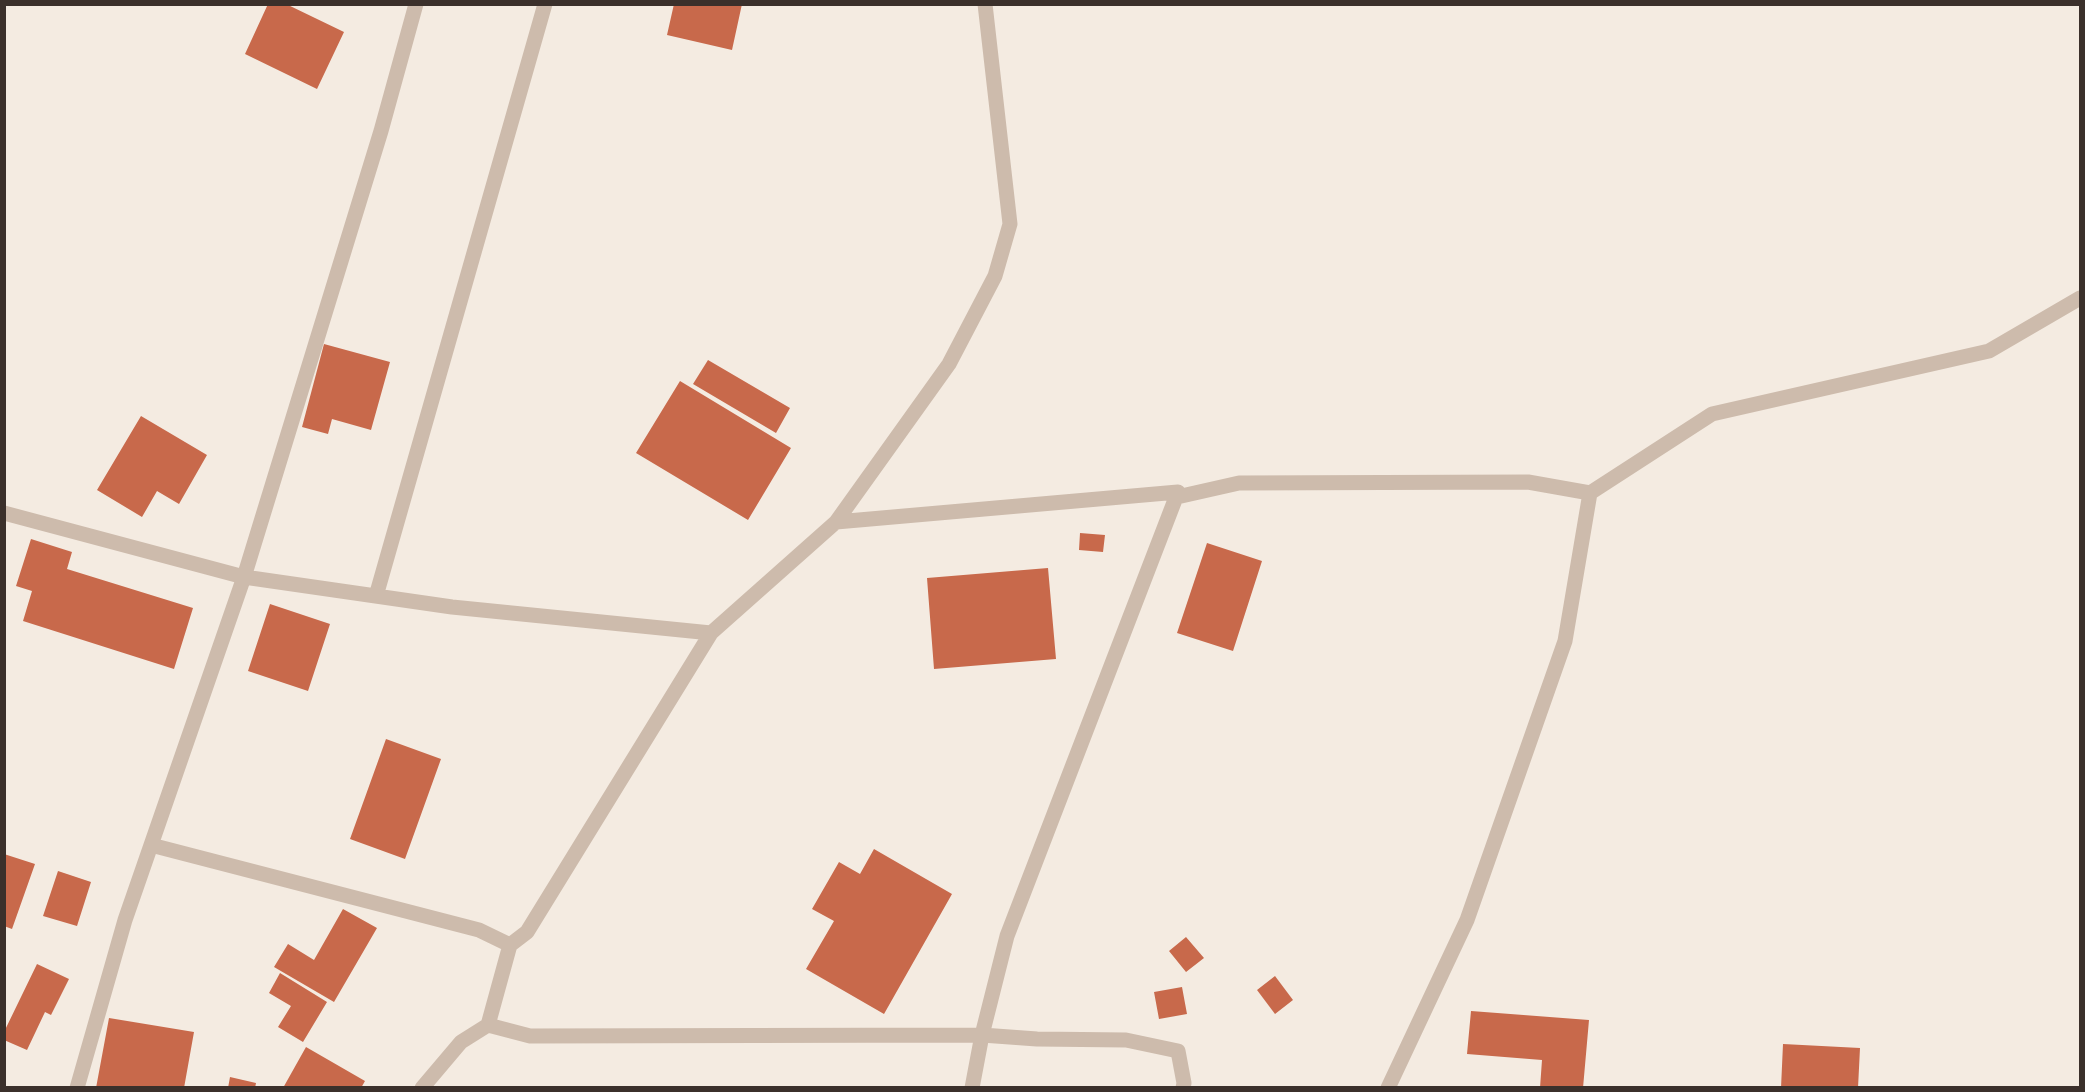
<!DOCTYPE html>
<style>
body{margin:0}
#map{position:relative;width:2085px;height:1092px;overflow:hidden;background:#f4ebe1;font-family:"Fira Sans Condensed",sans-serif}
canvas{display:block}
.frame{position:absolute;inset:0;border:6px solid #3b302b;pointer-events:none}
</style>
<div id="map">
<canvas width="2085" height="1092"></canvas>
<div class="frame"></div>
</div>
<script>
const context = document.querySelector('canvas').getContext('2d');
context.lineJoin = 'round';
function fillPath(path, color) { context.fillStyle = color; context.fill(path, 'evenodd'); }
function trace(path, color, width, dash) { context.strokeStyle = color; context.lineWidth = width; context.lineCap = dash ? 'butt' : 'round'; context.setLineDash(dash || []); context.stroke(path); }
fillPath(new Path2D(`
 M268,4H286L344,32L317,89L245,54Z
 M674,4H742L732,50L667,35Z
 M324,344L390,362L371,430L332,419L328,434L302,427Z
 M708,360L790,408L776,433L693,384Z
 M680,381L791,448L748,520L636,453Z
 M141,416L207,455L179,504L157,491L142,517L97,490Z
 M1080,533L1105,535L1103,552L1079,550Z
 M31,539L72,552L67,569L193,608L174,669L23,621L32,591L16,586Z
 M1207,543L1262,561L1233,651L1177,633Z
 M1048,568L1056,659L934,669L927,578Z
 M270,604L330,624L308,691L248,671Z
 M386,739L441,759L405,859L350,839Z
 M874,849L952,894L884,1014L806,969L834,921L812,909L839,862L860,874Z
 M4,854L35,864L12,929L4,926Z
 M58,871L91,882L77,926L43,916Z
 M343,909L377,928L334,1002L274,967L288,944L314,960Z
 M1186,937L1204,958L1186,972L1169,951Z
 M37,964L69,979L51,1015L45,1012L27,1050L4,1040V1032Z
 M280,973L327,1002L303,1042L278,1027L291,1006L269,993Z
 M1275,976L1293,1000L1275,1014L1257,990Z
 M1182,987L1187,1014L1159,1019L1154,992Z
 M1471,1011L1589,1020L1583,1088H1540L1542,1060L1467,1054Z
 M109,1018L194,1032L184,1088H96Z
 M1783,1044L1860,1048L1858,1088H1781Z
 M306,1047L365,1081L361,1088H283Z
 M230,1077L256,1083L255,1088H228Z`), '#c8694b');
trace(new Path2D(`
 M4,513L244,577L452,607L711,633
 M836,522L949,364L995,276L1010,224L985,4
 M376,596L545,4
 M151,845L479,930L510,945
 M488,1025L530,1036L982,1035L1037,1039L1126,1040L1178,1051L1184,1083L1183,1088
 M77,1088L125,920L244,577L381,131L416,4
 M422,1088L461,1042L488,1025L510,945L527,932L711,633L836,522L1178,492L1177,497L1239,483L1528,482L1590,493L1712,414L1989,351L2080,298
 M972,1088L982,1035L1007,936L1178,492
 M1388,1088L1467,920L1565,641L1590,493`), '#cdbbac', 15);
</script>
